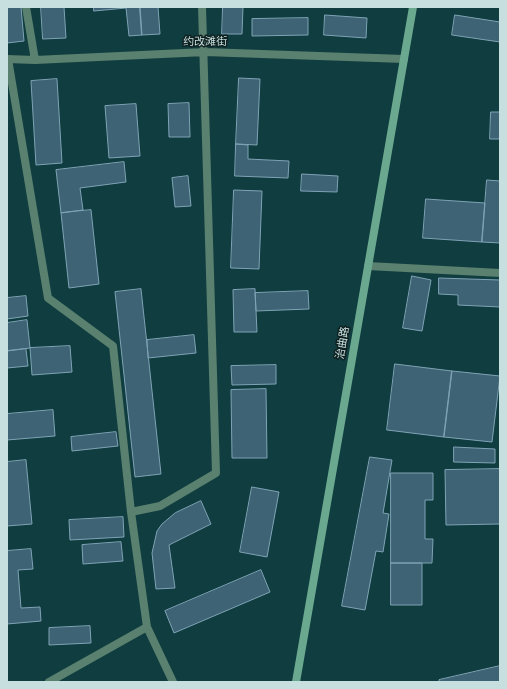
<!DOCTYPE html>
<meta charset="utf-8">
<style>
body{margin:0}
#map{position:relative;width:507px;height:689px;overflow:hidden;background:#103d3f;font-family:"Archivo Narrow",sans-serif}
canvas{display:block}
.frame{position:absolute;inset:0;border:8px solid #c8dfdf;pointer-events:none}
</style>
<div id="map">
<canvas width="507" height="689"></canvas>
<div class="frame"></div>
</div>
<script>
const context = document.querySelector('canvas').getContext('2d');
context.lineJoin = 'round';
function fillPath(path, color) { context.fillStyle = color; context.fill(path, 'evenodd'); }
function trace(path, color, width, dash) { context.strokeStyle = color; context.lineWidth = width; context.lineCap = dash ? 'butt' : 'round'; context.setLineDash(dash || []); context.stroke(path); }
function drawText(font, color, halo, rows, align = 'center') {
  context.font = font + ' "Archivo Narrow","Noto Sans SC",sans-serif'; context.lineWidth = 3; context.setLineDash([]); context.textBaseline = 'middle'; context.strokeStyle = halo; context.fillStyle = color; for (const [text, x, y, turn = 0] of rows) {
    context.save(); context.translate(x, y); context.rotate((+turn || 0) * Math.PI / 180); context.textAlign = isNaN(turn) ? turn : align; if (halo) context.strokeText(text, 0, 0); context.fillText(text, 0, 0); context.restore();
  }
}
const building = new Path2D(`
 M7,7H21L24,41L7,43Z
 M41,7H64L66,38L43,39Z
 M94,7H140L142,35L129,36L126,8L94,11Z
 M140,7H158L160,34L142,35Z
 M223,7H243L242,34H222Z
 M325,15L367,18L366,38L324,35Z
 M455,15L500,22V42L452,35Z
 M308,18V35L252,36V19Z
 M239,78L260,79L257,145L236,144Z
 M57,79L62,163L36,165L31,81Z
 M189,103L190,137H169L168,104Z
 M136,104L140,156L109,158L105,106Z
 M491,112H500V139H490Z
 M236,144L248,145V159L289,161L288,178L235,176Z
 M124,162L126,182L80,188L83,210L61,213L56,170Z
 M302,174L338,176L337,192L301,191Z
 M188,176L191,206L175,207L172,178Z
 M487,180L500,181V243L482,242Z
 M234,190L262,191L259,269L231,268Z
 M426,199L485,203L482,242L423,238Z
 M91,210L99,284L69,288L61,213Z
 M412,276L431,280L422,331L403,328Z
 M439,278L500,280V307L458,305V295L439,294Z
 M141,289L161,474L135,477L115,292Z
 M255,289L257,332H234L233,290Z
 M308,291L309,309L256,311L255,293Z
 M26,296L28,316L7,319V298Z
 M27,320L30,348L7,351V323Z
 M194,335L196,353L148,358L147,340Z
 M70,346L72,372L32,375L30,348Z
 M26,349L28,366L7,368V351Z
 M395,364L452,371L444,437L387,430Z
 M276,365V384L232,385L231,366Z
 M452,371L500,376L492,442L444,437Z
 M266,389L267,458H232L231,390Z
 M53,410L55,436L7,440V414Z
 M116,432L118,446L72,451L71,437Z
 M454,447L495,449V463L454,462Z
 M370,457L392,460L383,513L389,514L383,552L376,551L365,610L342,606Z
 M26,460L32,524L7,526V462Z
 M500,469V524L446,525L445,470Z
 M391,473H433V500H425V539H433L432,563H391Z
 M252,487L279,492L267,557L240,552Z
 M201,501L211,524L169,545L175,588L156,589L152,553L157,531L162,524L175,513Z
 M123,517L124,537L70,540L69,520Z
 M121,542L123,561L83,564L82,545Z
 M31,549L33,569L18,570L21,608L40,607L41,621L7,624V551Z
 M391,563H422V605H391Z
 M261,570L270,592L174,633L165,611Z
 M90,626L91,643L49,645V628Z
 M500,666V682H439V680Z`);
fillPath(building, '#3d6375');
trace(building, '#7fa3b6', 1);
trace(new Path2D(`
 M26,7L35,60
 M7,59L35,60L205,52L404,59
 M8,59L48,298L113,346L131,512L147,627L173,682
 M368,266L500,273
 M131,512L160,506L216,473L202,7
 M49,682L147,627`), '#5a806f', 8);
trace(new Path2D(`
 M296,682L413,7`), '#6aa98f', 8);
drawText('11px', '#c8dfdf', '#0f2121', [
 ["约改滩街",205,42],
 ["治曲路",343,343,-80]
]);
</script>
